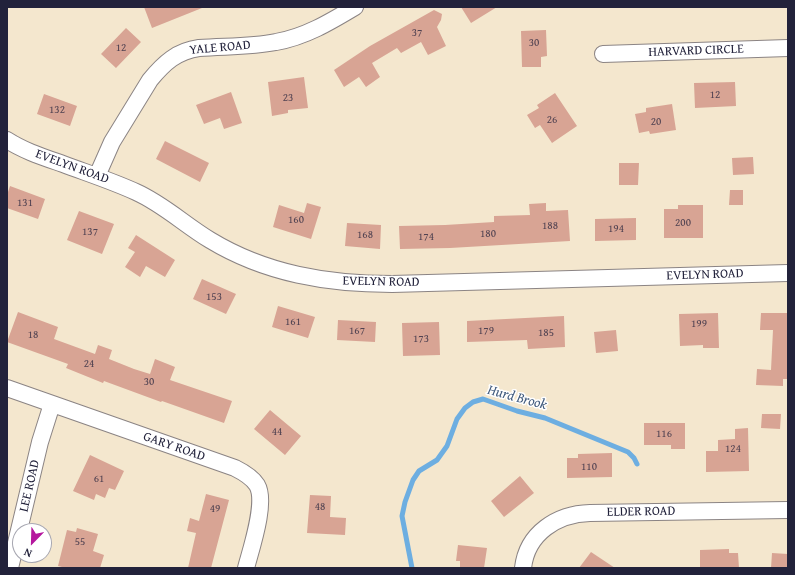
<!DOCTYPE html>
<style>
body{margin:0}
#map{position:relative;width:795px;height:575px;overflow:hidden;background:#f4e7ce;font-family:"Gentium Book Plus",serif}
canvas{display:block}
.frame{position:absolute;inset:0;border:8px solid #22223b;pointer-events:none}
.north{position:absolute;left:12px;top:523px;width:40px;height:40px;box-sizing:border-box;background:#fff;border:1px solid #a7a7b1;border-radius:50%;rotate:203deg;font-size:11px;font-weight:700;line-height:16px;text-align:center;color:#22223b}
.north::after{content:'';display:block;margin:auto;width:14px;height:18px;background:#b5179e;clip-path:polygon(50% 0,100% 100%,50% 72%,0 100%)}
</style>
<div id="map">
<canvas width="795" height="575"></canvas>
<div class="frame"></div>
<div class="north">N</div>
</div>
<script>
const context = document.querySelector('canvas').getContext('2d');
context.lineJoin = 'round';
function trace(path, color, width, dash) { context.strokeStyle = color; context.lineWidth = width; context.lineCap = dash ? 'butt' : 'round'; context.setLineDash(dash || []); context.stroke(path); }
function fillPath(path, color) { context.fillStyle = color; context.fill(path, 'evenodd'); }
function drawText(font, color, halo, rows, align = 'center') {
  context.font = font + ' "Gentium Book Plus",serif'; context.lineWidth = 3; context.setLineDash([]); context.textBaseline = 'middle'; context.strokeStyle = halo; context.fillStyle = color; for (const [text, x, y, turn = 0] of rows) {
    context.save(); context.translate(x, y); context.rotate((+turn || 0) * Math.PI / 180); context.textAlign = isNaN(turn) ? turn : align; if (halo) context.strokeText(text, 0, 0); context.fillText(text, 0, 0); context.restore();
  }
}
trace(new Path2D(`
 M412,568L402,516L405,502L413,480L419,471L437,460L447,446L457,419L465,408L473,402L483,399L517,411L545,418L628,452L634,458L637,464`), '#6daee1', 5);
fillPath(new Path2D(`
 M144,7H201L202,8L152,28Z
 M461,7H497L471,23Z
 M434,10L442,14L441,20L437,27L446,46L428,55L421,42L401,53L397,48L372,63L380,77L366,87L359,77L344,87L334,70L370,46Z
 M126,28L141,42L116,68L101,54Z
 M546,30L547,56L541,57V67H522L521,31Z
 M304,77L308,108L288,110V113L272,116L268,82Z
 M735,82L736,106L695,108L694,83Z
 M231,92L242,123L224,129L220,118L204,124L196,105Z
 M555,93L577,126L552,143L540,125L535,128L527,115L539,108L537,105Z
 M44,94L77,106L70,126L37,114Z
 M672,104L676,130L650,134L649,131L639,133L635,114L646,112V108Z
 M165,141L209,163L200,182L156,159Z
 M753,157L754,174L733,175L732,158Z
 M619,163H639L638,185H619Z
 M10,186L45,199L38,219L7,208V195Z
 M730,190H743V205H729Z
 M307,203L321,207L311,239L273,227L279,205L304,213Z
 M546,203V211L568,210L570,241L450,248L400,249L399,226L445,225L494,222V216L530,215L529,204Z
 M678,205H703V238H664V209H678Z
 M79,211L114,224L102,254L67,240Z
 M636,218V240L595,241V219Z
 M347,223L381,225L380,249L345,246Z
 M136,235L175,260L165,277L146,266L140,277L125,267L135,252L128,248Z
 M202,279L236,294L226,314L193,299Z
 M278,306L315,317L308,338L272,327Z
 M18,312L58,327L54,339L95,354L98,345L112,350L109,359L134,369L150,374L155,359L175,367L170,380L232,401L224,423L162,401L161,402L104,381L103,383L66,368L68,364L7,342Z
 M718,313L719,348H703V345L680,346L679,314Z
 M761,313H788V379H783V386L756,385L757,369L771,370L773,330H760Z
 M564,316L565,347L528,349L527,340L467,342V321Z
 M338,320L376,322L375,342L337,340Z
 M439,322L440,355L403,356L402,323Z
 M616,330L618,351L596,353L594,332Z
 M270,410L301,436L285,455L254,429Z
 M762,414H781L780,429L761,428Z
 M644,423H685V449H671V445H644Z
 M748,428L749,471L706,472V451H718V440L735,439V429Z
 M612,453V477L567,478V458H578V454Z
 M90,455L124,471L115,490L109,488L105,498L96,494L94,500L73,491Z
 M520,476L534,493L504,517L491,501Z
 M206,494L229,500L211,568H188L196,533L187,531L190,518L199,521Z
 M310,495L331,496L330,517L346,518L345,535L307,533Z
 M77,528L98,534L93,551L104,555L100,568H66L58,566L67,530L76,532Z
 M458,545L487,548L484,568H460V561H456Z
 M729,549V553H738L739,568H700V550Z
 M591,552L615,568H579Z
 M772,553L788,554V568H771Z`), '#d8a494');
const minor = new Path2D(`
 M603,54L788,48
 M7,140C24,151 43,157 63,164C87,173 112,181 136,192C163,204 185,225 210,240C266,274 328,284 392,284L788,273
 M97,176L112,142L150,80C164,63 177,51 199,48C225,46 251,47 276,42C305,37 330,22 355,7
 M7,388L235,468C243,472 252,477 257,485C267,502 251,549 246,568
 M10,568L40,442L52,404
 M523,568C527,533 557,514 590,513L788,510`);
trace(minor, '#8b8484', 18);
trace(minor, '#fff', 16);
drawText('11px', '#504251', null, [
 ["37",417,33],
 ["30",534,43],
 ["12",121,48],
 ["12",715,95],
 ["23",288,98],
 ["132",57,110],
 ["26",552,120],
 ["20",656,122],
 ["131",25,203],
 ["160",296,220],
 ["200",683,223],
 ["188",550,226],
 ["194",616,229],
 ["137",90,232],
 ["180",488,234],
 ["168",365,235],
 ["174",426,237],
 ["153",214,297],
 ["161",293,322],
 ["199",699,324],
 ["167",357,331],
 ["179",486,331],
 ["185",546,333],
 ["18",33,335],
 ["173",421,339],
 ["24",89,364],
 ["30",149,382],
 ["44",277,432],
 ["116",664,434],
 ["124",733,449],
 ["110",589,467],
 ["61",99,479],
 ["48",320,507],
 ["49",215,509],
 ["55",80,542]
]);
drawText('13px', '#22223b', '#fff', [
 ["YALE ROAD",220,48,-5],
 ["HARVARD CIRCLE",696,51,-2],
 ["EVELYN ROAD",72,167,20],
 ["EVELYN ROAD",705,275,-2],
 ["EVELYN ROAD",381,282,1],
 ["GARY ROAD",174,447,19],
 ["LEE ROAD",30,486,-77],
 ["ELDER ROAD",641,512,-1]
]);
drawText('italic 14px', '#405a7d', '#fff', [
 ["Hurd Brook",517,398,15]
]);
</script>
